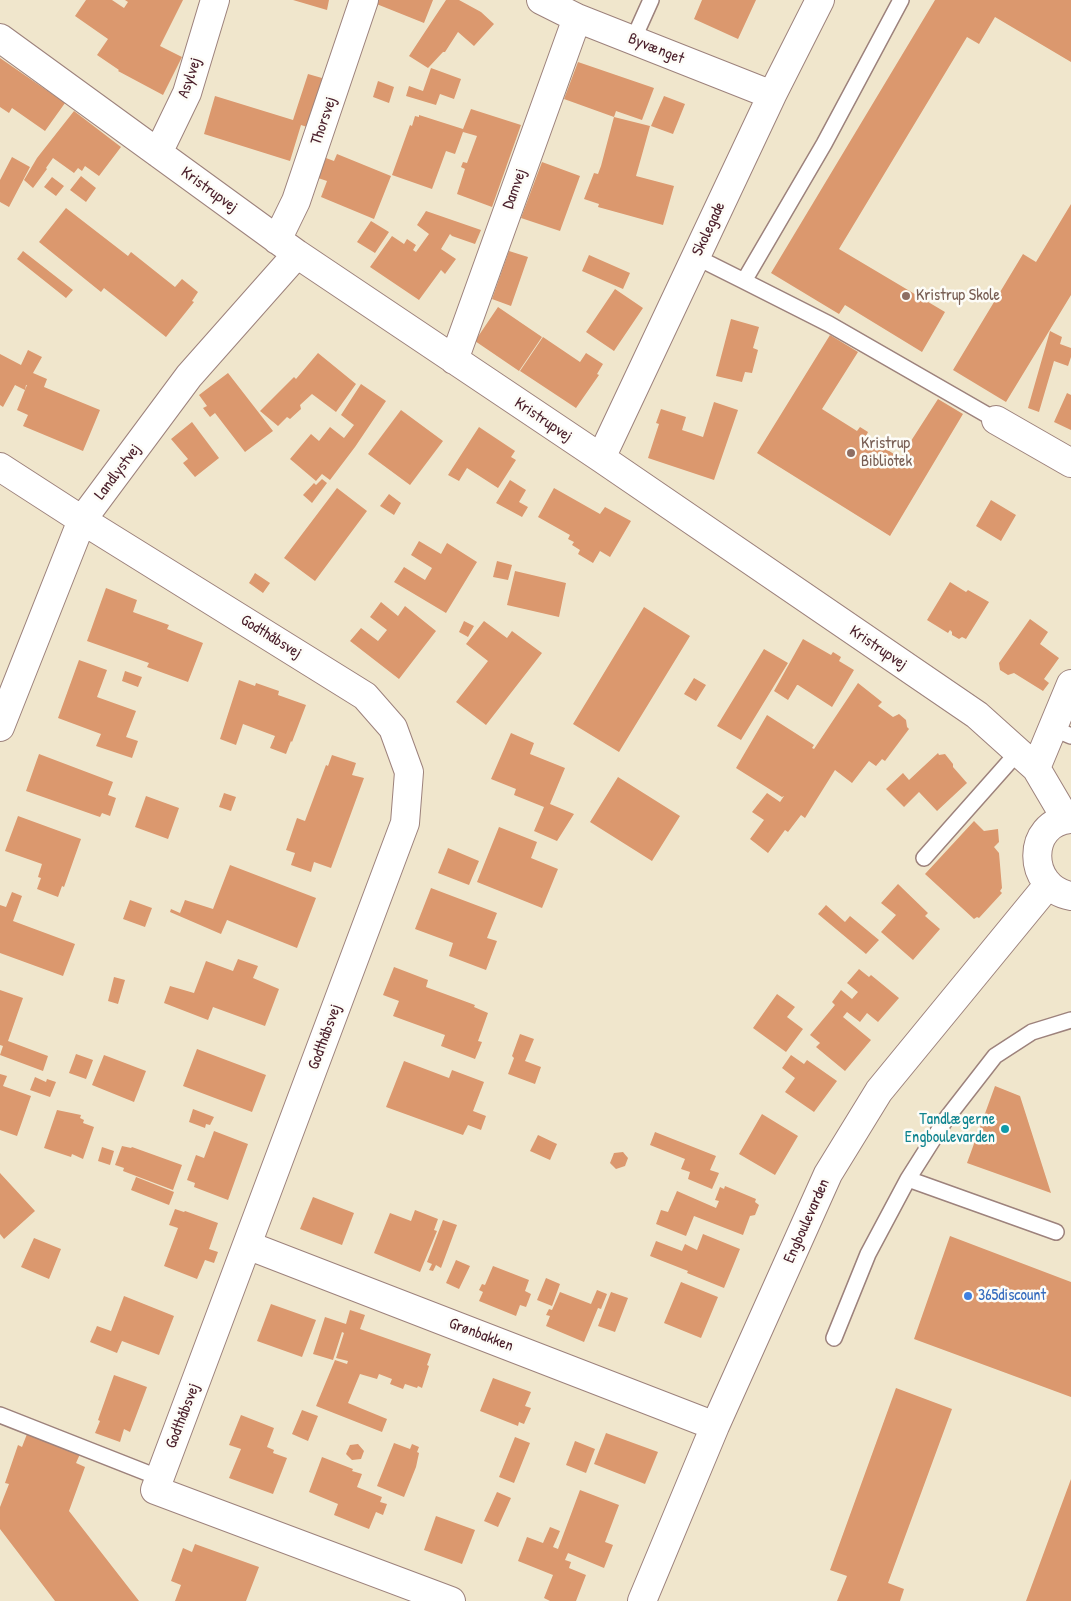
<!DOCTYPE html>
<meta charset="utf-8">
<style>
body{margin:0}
canvas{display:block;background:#f0e6cc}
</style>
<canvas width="1071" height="1601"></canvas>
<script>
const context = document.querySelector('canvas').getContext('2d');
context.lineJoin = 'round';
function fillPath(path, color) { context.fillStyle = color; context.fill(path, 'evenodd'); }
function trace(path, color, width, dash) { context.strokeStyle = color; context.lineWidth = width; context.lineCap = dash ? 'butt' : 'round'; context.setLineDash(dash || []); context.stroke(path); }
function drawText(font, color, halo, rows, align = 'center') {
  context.font = font + ' "Patrick Hand",sans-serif'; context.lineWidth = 5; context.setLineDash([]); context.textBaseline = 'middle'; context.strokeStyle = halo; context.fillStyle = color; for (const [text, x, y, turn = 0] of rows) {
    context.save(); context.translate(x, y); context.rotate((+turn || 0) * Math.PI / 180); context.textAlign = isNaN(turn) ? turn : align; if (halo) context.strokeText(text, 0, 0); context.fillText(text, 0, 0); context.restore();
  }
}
fillPath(new Path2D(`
 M86,0H112L124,8L128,2L125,0H183L160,46L182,57L163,95L118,71L119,70L97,55L108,39L75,16Z
 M293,0H329L327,10Z
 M375,0H433L424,23L374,3Z
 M446,0H459L481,12L494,24L474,46L458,32L445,52H443L428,68L409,56Z
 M702,0H756L738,39L694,19Z
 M935,0H1071V62L995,17L979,44L967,37L839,249L945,312L922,352L845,305L839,314L771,273Z
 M0,58L65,103L45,131L12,108L9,113L0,107Z
 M578,62L654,88L642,120L616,111L614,117L650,126L636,176L674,186L663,225L598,207L599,204L584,199L594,173L598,174L601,166L614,117L564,99Z
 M431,68L461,79L454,99L440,94L436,105L406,96L409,86L423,91Z
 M308,74L329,80L313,129L301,125L290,161L204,134L215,96L293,120Z
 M378,81L394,87L389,103L373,97Z
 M664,96L685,104L673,134L651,126Z
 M471,109L521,125L492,207L457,194L465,169L461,167L463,162L467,163L477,136L463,132L455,154L446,151L432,189L392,175L410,125L412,126L415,116L419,117V115L463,129Z
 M74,111L121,147L99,176L85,166L82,171L78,168L74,173L53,158L46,168L47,169L33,188L24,180L37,158Z
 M337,154L391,176L374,219L321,197L327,181L318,178L326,158L334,161Z
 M12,157L30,167L9,207L0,202V180Z
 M542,162L580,176L560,231L521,218Z
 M81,176L96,188L86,202L70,190Z
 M52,177L64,186L56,196L44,187Z
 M1071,204V295L1006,402L953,370L1023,254L1036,262Z
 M66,208L128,256L131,252L175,287L182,279L198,292L192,301L194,302L166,337L104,288L101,292L39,242Z
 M426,211L481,230L475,244L452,236L450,234L441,249L456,259L445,274L441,270L419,300L370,267L392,236L404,244L407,239L416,245L413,250L416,252L429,234L417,225Z
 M371,221L389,232L375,253L357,242Z
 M23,251L73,290L66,298L17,259Z
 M509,251L528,257L511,306L492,299Z
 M589,255L630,273L623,289L582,271Z
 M615,289L643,308L614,351L586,332Z
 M498,307L542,337L519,371L475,341Z
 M731,319L759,327L753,348L758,350L752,373L745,372L742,382L716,376Z
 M1050,331L1062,337L1060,344L1071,348V357L1068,366L1054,361L1039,412L1028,408Z
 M830,335L858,352L822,409L857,431L860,427L868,432L866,436L900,458L938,399L963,414L890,536L757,453Z
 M543,337L580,362L586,353L603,364L597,374L599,375L576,408L520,371Z
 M28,350L42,357L33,373L47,379L44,387L100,410L83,451L23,426L28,415L17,410L27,385H26L25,390L15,385L3,407L0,405V354L21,365Z
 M318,353L356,384L336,412L312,394L300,405L301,409L290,419L287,417L278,426L260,411L294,377L296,379Z
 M228,373L273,431L245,452L215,413L210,417L203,408L207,406L199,395Z
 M361,384L386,401L355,447L330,480L322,474L316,481L290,459L311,434L319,441L330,427L344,438L354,425L341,415Z
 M1067,393L1071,395V430L1054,422Z
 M714,402L738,410L714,480L648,458L659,424L656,423L661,409L686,417L682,430L703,437Z
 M401,410L443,441L410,485L368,454Z
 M192,422L219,458L195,477L183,463L188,459L171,439Z
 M479,427L515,451L511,457L516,460L498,488L467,468L459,481L448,475Z
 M322,479L327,483L312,503L303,495L314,483L316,485Z
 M510,480L526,490L519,502L528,507L522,517L496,503Z
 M337,488L367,511L315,581L284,558Z
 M554,488L600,514L605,507L631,521L610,557L600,551L593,563L578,554L580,550L572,545L574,542L568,539L570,535L538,517Z
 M389,494L401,503L394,515L380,506Z
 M991,500L1016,515L1001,541L976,526Z
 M419,541L441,554L447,543L477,562L446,613L394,582L404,567L425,580L432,568L411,555Z
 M497,561L512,565L508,580L493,577Z
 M515,571L566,583L559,617L507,605Z
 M255,573L270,583L263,593L249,583Z
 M950,582L966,592L968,590L989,602L966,639L962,637L959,639L952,635V632L950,630L948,633L927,620Z
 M106,588L137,600L133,612L169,625L167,629L203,643L188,682L147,667L149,663L87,641Z
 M381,602L398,616L405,606L436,631L399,679L350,641L361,628L378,641L387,630L370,617Z
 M644,607L690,636L619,752L573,724Z
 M1030,619L1048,632L1040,644L1059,658L1044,679L1049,683L1043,691L1014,673L1008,675L1000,670L999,663Z
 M464,621L474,626L468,637L459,632Z
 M484,621L507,638L512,631L542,653L486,725L456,702L488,661L466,644Z
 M803,639L831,655L833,652L841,657L839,661L854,670L832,707L798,685H797L788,700L774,691Z
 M764,649L788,663L741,740L717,726Z
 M79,660L107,670L97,697L136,711L126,737L138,741L132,758L96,746L101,734L58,718Z
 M125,671L142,677L138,687L122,681Z
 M694,678L706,685L696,701L684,694Z
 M239,680L255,686L256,683L279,691L278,695L306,705L292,742L291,741L286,754L270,748L275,736L243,724L236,745L220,739Z
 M858,683L882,702L878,706L893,717L899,714L906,720L907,727L909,729L885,761L882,759L876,766L869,761L852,783L835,770L805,818L801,815L788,832L785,830L768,853L750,839L764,820L752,812L767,793L780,802L784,796L782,797L736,768L767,715L814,745L812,748L814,749Z
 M511,733L534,743L530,754L565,768L550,804L574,814L557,841L534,831L544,807L514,795L516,789L491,779Z
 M938,753L939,755L945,754L953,764V767L967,783L937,811L919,792L904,807L886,789L903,773L909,780Z
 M39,754L113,782L108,795L116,798L110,816L102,813L100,817L26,791Z
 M332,755L356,763L352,775L364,778L331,868L314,862L311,872L291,865L295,853L286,850L297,818L305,821L326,765L328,766Z
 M618,777L680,816L652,861L590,822Z
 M224,793L236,797L231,811L219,807Z
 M146,796L179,808L168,839L135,827Z
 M18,816L81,839L64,887L62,886L58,897L37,889L41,878L38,877L42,864L5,851Z
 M974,821L984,831L998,829L999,842L994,847L999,853L1002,888L1000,891L1002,893L979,918L977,917L974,919L925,874Z
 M499,827L537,842L531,858L558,869L542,908L477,882Z
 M448,848L479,861L469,885L438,873Z
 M230,865L316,898L297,948L227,920L221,934L170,912L171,909L180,913L185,900L213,909Z
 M898,884L928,913L925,916L940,929L913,960L881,932L896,915L881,903Z
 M431,888L497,913L487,938L497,941L486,970L449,956L453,943L415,929Z
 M12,892L22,896L13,921L75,944L63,976L0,953V905L6,907Z
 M130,900L152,908L145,927L123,919Z
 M826,905L845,922L850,916L879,940L866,954L818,914Z
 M238,959L258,966L253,978L279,989L265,1026L213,1007L208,1020L164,1003L170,986L194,993L206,961L233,971Z
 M394,967L428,980L426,987L475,1005L474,1007L488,1013L478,1041L482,1042L475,1059L441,1046L445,1035L393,1016L399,1001L383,995Z
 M859,969L869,977L871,975L899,998L878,1022L867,1013L860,1022L847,1012L843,1017L871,1040L845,1071L816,1047L820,1043L810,1035L835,1005L832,1002L841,990L852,999L858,992L847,983Z
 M114,977L125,980L118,1004L108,1001Z
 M0,990L23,998L8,1041L48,1056L43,1071L0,1055L3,1046L0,1045Z
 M777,994L795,1007L787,1017L803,1029L786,1052L753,1028Z
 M520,1034L534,1039L525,1061L541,1067L535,1084L508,1074L514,1058L512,1056Z
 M197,1049L266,1075L252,1112L183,1086Z
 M76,1054L93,1060L86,1079L69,1073Z
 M104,1055L146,1071L134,1102L92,1085Z
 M791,1055L804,1064L807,1060L837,1081L814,1112L785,1092L795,1078L782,1068Z
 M404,1061L449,1078L452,1070L484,1082L473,1111L486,1116L481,1130L468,1125L463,1135L386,1107Z
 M0,1074L7,1076L3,1086L31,1096L17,1136L0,1130Z
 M35,1077L46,1082L47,1079L56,1082L50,1097L30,1090Z
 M995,1086L1020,1096L1051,1193L967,1163Z
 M193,1109L214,1117L210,1125L206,1124L205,1128L189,1122Z
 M57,1110L81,1115L80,1118L84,1120L83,1123L94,1127L83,1159L72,1154L71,1157L44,1148Z
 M762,1114L798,1136L775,1175L739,1154Z
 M214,1131L248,1144L228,1200L194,1187L195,1183L187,1180L196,1155L204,1158Z
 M655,1132L716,1156L710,1170L719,1173L712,1189L688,1179L690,1172L681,1169L685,1159L650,1145Z
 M538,1135L557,1144L550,1160L530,1151Z
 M122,1146L131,1148L132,1147L182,1165L173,1190L123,1171L124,1168L115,1165Z
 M102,1147L114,1151L110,1165L98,1161Z
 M623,1152L628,1158L625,1166L616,1169L610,1163L614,1153Z
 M0,1173L35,1211L4,1239L0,1234Z
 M136,1177L174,1192L169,1205L131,1190Z
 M725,1186L756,1199L755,1202L759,1205L755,1215L750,1216L743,1235L694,1216L686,1236L656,1224L661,1210L668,1212L677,1191L716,1208L719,1201L715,1200L720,1187L724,1189Z
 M313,1197L354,1213L342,1245L300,1229Z
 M175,1209L184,1212L185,1211L218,1223L209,1249L218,1252L214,1263L205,1260L197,1279L164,1266L178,1228L169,1225Z
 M415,1210L438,1219L434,1230L437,1231L420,1272L374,1253L390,1213L411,1221Z
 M443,1220L457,1225L441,1268L436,1265L433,1271L429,1270L432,1264L427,1262Z
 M703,1234L740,1249L724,1288L687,1273L688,1271L650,1256L656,1241L682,1251L685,1244L697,1250Z
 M950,1236L1071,1282V1397L914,1339Z
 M34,1238L61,1249L49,1279L21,1267Z
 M456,1260L470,1266L459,1289L446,1283Z
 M493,1266L529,1280L525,1291L531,1294L526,1307L520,1305L516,1316L479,1301L483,1292L479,1290L482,1284L485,1285Z
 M546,1278L560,1284L552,1306L537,1300Z
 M681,1282L718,1297L701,1338L664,1323Z
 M597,1290L607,1294L601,1309L598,1308L584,1342L546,1326L550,1316L546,1315L549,1309L552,1310L560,1292L591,1304Z
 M611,1292L628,1298L615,1332L598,1326Z
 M124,1296L174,1316L159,1355L122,1341L117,1353L90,1342L97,1326L111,1331Z
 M271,1304L316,1320L302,1357L257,1341Z
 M350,1310L365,1315L360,1329L431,1354L427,1365L429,1366L422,1388L418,1386L417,1388L405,1384L403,1389L390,1384L392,1379L379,1374L377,1379L360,1374L348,1403L387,1419L382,1432L316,1406L335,1360L347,1364L348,1361L336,1358L344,1333L342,1332L333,1360L313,1354L325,1317L346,1324Z
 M114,1375L147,1387L130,1432L124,1429L120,1442L95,1433L100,1421L98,1420Z
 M493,1378L531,1392L525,1406L531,1408L524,1424L519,1422L518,1426L480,1411Z
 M896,1388L952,1409L888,1583L904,1589L900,1601H837L847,1576L830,1570Z
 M302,1410L318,1416L308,1441L292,1434Z
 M241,1415L274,1428L267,1447L274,1450L273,1453L287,1458L273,1494L229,1478L241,1449L229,1445Z
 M606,1433L658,1452L645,1484L594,1464Z
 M27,1434L80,1454L76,1463L85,1467L69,1511L139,1601H55L0,1529V1507L9,1484L5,1483L18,1445L22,1447Z
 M515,1437L530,1443L514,1483L499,1477Z
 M575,1441L595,1449L586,1473L566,1465Z
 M394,1443L410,1449L412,1444L419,1447L417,1452L419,1453L416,1467L404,1497L377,1486Z
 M358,1444L364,1451L361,1459L352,1460L346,1454L350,1445Z
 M322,1457L353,1469L352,1471L362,1474L357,1487L382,1497L380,1502L387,1504L383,1515L376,1512L369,1529L334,1515L338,1504L309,1492Z
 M1071,1479V1601H1026Z
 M580,1490L619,1505L605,1542L613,1545L604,1568L568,1553L565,1560L571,1562L569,1568L586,1575L576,1601H550L544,1598L553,1575L518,1561L527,1537L543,1543L550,1527L560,1531L553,1547L558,1549Z
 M497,1492L511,1498L498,1527L484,1521Z
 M436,1516L475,1530L462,1564L424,1550Z
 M195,1544L259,1567L246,1601H175L181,1585L171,1581L183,1548L192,1552Z`), '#db986e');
const lane = new Path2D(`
 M633,40L651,0
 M696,257L744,281L824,144L901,0
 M744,281L829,324L996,420
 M1052,728L1071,736
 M924,858L1018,752
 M908,1179L1056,1232
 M834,1338L868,1254L908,1179L946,1119L995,1056L1032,1032L1071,1020
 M0,1415L160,1478`);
const street = new Path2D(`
 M541,0L577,18L772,95
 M0,38L297,254L601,458L977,715L1036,768L1066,819
 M158,153L187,93L215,0
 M277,240L296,201L364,0
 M454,360L577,18
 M996,420L1071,463
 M601,458L772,95L820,0
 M0,467L82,520L365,696L393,728L409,772L405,823L155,1490L451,1601
 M0,727L82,520L189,376L297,254
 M1036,768L1071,684
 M1071,819C1026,822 1026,888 1071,896
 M247,1245L715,1426
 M642,1601L715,1426L828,1174L879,1091L1048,885`);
trace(lane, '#9d827c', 18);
trace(street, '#9d827c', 30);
trace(lane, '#fff', 15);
trace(street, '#fff', 28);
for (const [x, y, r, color] of [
 [906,296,5,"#8d6e63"],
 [851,453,5,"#8d6e63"],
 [1005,1129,5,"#0f9aa8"],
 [968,1296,5,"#3f7fe0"]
]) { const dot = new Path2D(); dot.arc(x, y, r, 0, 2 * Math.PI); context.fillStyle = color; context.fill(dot); trace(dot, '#fdfcf7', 2); }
drawText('16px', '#4a1f2b', '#fdfcf7', [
 ["Byvænget",656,49,22],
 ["Asylvej",190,78,-71],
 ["Thorsvej",324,121,-71],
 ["Damvej",515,189,-70],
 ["Kristrupvej",209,190,36],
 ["Skolegade",709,229,-65],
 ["Kristrupvej",543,420,34],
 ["Landlystvej",118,472,-53],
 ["Godthåbsvej",271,637,32],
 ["Kristrupvej",878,648,34],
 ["Godthåbsvej",325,1037,-70],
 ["Engboulevarden",807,1221,-66],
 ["Grønbakken",481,1335,21],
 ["Godthåbsvej",183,1416,-69]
]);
drawText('16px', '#785e54', '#fdfcf7', [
 ["Kristrup Skole",916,296],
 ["Kristrup",861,444],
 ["Bibliotek",861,462]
], 'left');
drawText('16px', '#0d838f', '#fdfcf7', [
 ["Tandlægerne",995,1120],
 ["Engboulevarden",995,1138]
], 'right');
drawText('16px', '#366cbe', '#fdfcf7', [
 ["365discount",978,1296]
], 'left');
</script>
